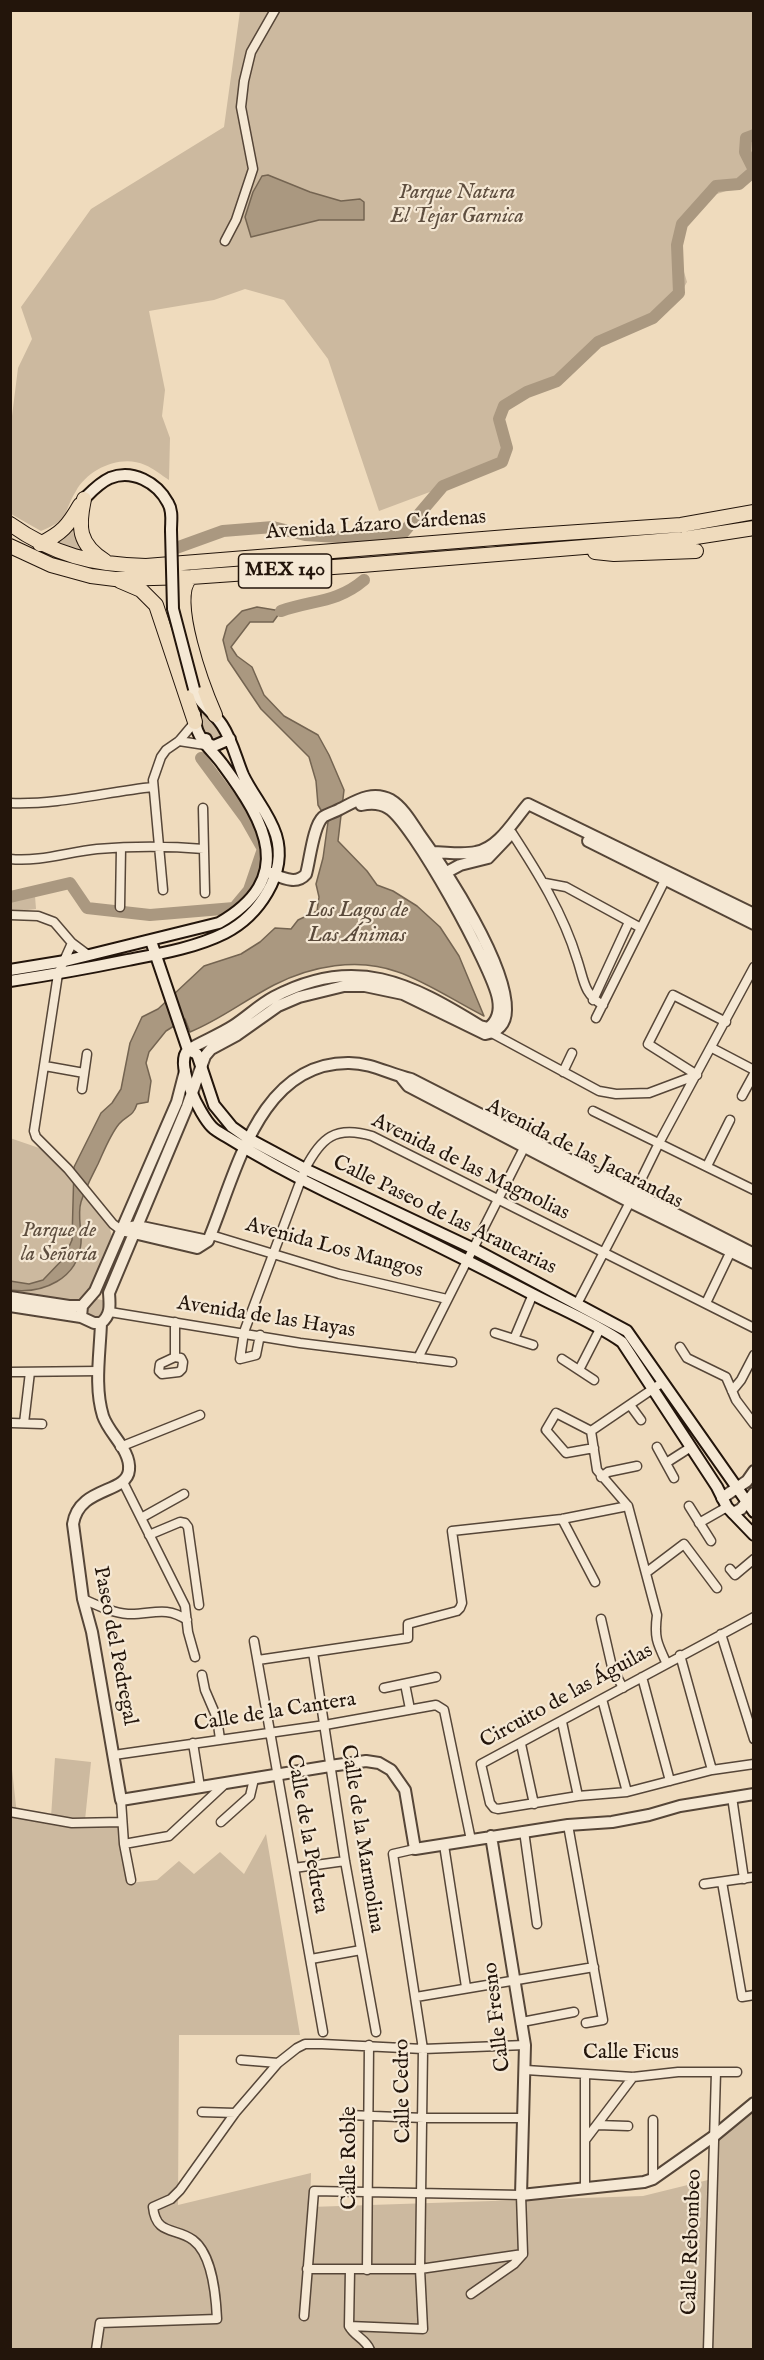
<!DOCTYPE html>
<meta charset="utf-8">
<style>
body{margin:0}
#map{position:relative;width:764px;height:2360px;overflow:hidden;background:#efdbbd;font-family:"IM FELL English",serif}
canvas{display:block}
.frame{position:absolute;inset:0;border:12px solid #23150b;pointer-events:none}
</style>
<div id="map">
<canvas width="764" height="2360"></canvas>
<div class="frame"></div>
</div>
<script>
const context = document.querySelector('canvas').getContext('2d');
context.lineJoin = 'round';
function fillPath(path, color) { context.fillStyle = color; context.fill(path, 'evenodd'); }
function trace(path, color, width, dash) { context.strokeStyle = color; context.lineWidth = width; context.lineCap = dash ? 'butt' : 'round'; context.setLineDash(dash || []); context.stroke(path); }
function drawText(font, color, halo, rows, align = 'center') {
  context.font = font + ' "IM FELL English",serif'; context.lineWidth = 4.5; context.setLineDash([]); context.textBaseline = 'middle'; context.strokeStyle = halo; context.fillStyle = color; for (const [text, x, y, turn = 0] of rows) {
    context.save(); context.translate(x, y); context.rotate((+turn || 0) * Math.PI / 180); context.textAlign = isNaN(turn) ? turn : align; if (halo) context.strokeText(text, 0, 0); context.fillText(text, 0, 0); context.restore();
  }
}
fillPath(new Path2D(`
 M240,11H753V164L746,178L729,190L714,195L679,227L676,245L687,282C669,318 625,328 594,349C578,359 568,375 552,386C543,392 532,394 522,400C516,403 510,409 504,414L506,432L504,454L478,474L379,511L328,359L284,300L245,289L214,300L149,311L165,390L162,416L170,438L169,480C161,475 153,468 145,465C121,454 88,469 76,491C62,514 71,519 41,531L11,514V424L18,368L32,339L21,307L91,209L224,127Z
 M78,516L94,557L74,553L53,542Z
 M202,707L224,731L223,738L217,742L207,739L202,722Z
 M35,896L36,909L11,912L10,898Z
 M10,1138L42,1149L91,1200L110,1229L113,1240L89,1292L80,1303L11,1295Z
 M93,1298L106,1301L105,1312L100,1318L94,1319L86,1313L87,1307Z
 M10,1751L17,1815L119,1826L129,1883L157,1880L179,1861L194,1874L220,1852L244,1874L266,1834L300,2035H179L178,2205L311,2173L310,2207L643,2196L712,2179V2195L718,2191V2138L753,2110V2349H11Z
 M55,1758L91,1762L85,1820L51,1817Z`), '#ccb99f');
const water = new Path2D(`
 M268,175L310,192L341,201L360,199L364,202V220H319L251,237L245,217L253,192L262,176Z
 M257,607L281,611L273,622H250L231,647L237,656L252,667L264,695L284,716L318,735L329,755L344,790L338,841L367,871L377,885L393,891L417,906L440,927L459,956L484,1016C456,1002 427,982 398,972C358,957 311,966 274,985C245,1000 220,1020 190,1032L185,1019L166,1031L149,1052L146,1063L151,1081L148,1102L137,1104C133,1117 127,1115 119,1124C110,1135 104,1151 98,1164C92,1176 85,1189 81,1202C77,1215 82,1230 81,1243C78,1279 43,1294 11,1290L10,1281L29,1284L43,1280L64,1258L72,1240L74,1167L101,1113L112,1103L121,1089L130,1043L142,1017L158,1009L204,966L241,954L260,942L275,928L291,929L298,920L317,911L319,897L316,884L323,858L328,822L318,805L316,781L309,757L261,709L228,660L223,640L227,626L242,611Z`);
fillPath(water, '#aa9880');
trace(water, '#746451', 1.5);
trace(new Path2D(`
 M754,135L746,138L745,152L754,170
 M176,548L223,531L273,527L305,535L338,537L403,533L443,486L502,462L507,448L499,419L504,406L527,392L557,381L598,342L653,318L679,293L677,245L682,224L716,186L739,184L754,171
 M281,611C312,600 337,603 364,580
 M10,897L70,883L87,908L150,915L234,908L249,890L263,849L246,819L201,758`), '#aa9880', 12);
const minor = new Path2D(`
 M225,241L236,220L253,169L241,107L244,81L251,52L275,10
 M179,741L205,745
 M10,803C59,805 105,792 153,787
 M203,808L205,893
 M512,833C538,873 563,913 577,959C584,979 583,994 603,1005
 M10,859C40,862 68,852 97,849C133,846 168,846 204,849
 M545,883L566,887L641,928
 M163,890L153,780L161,757L166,750L179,741L195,722
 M120,907L121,848
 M10,915L38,916L54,922L72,943L88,955
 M72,943L58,974L34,1131L36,1137L68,1169L113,1224L121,1230
 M593,1000L629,922
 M596,1018L667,876
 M488,1031L599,1091L616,1094L649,1093L697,1075
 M712,1048L754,1070
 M45,1066L84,1073
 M563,1072L572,1053
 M697,1075L648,1044L673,995L726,1022
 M82,1089L87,1054
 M742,1096L754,1074
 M593,1111L754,1190
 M707,1166L730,1120
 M634,1194L659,1143L754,967
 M211,1235L339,1274L447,1299
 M706,1303L731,1251
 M577,1304L630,1202
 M110,1312L300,1343L452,1362
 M175,1322V1357
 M495,1333L533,1345
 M260,1335L256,1355L240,1359L244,1332L305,1169C321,1138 335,1125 372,1136L754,1328
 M514,1339L533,1294
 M680,1347L687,1358L726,1377L736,1400L754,1424
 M175,1357L181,1358L183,1362L182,1369L179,1372L162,1374L159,1371L160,1364Z
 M418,1358L526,1144
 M562,1359L594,1380
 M579,1370L600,1329
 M10,1372L99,1371
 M732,1391L741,1380L754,1355
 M630,1405L641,1420
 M12,1423L42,1424
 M24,1423L30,1372
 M591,1431L597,1470L628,1506L657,1615C654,1637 657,1643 666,1662
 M591,1431L556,1413L546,1430L566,1453L594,1448
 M591,1431L663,1382
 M120,1447L200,1415
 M657,1447L674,1478
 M666,1463L691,1447
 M601,1477L608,1472L637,1466
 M123,1482L185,1606L188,1632L195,1657
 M689,1506L711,1541
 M141,1518L184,1494
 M562,1519L595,1582
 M699,1523L727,1507
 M149,1535L180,1522L185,1523L188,1527L199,1605
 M730,1569L735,1575L754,1559
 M647,1572L684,1544L717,1588
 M83,1599C97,1605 112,1613 128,1614C151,1615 165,1605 187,1620
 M754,1617L481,1764L490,1803L494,1808L498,1809L578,1796L627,1792L712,1770L754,1764
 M601,1619L612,1667L623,1688
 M721,1634L754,1739
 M254,1641L323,2032
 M313,1652L345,1861L376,2032
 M680,1655L712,1770
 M258,1660L408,1638V1624L457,1611L460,1608L462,1603L452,1531L562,1519L628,1506
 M202,1675L205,1690L217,1718L220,1739
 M642,1677L670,1781
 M405,1684L410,1709
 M384,1688L436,1677
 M602,1699L627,1792
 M562,1722L578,1796
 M193,1743L200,1787
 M521,1744L534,1804
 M114,1755L325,1725L436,1705L444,1710L471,1840
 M732,1797L744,1879
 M121,1800L124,1844L131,1880
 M10,1812L72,1823L122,1822
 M221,1822L250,1796L254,1779
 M568,1825L603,2020L586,2023
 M524,1831L537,1924
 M124,1844L169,1836L226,1783
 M444,1845L466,1987
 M294,1868L345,1861
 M722,1882L742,1997L754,1995
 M704,1884L754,1877
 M311,1959L361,1950
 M416,1997L594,1967
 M522,2022L574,2012
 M241,2060L278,2063
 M526,2070L633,2077L678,2072H737
 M585,2074V2189
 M202,2112L235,2113
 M348,2115L424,2118H524
 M597,2125L628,2126
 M586,2139L633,2077
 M653,2179V2120
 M307,2269H420L523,2254
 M350,2270L349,2326C354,2336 366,2339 370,2350
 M367,2270L369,2045
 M304,2316L314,2191L521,2195L523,2254L514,2264L471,2294
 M349,2326L423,2329L420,2269L423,2049L393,1854L415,1849
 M96,2350L100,2323L217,2319C216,2297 213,2255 193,2240C176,2227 156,2236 153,2207L171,2199L180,2190L235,2113L278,2063L297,2048L305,2044H322L423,2049L525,2045
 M708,2350L716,2072`);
const tertiary = new Path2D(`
 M528,804L754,914
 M588,841L754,924
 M432,852C446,852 462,855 476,852C499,848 514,820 528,804
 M447,872L460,865L488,858L508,837
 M188,1050C203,1041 219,1035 233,1026C247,1017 259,1005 274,997C355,954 410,983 480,1026L488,1028C498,1021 500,1010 498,999C493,969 412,821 388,808C380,803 370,803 361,805
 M400,1076L408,1086L630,1202L754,1263
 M132,1227L137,1226L208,1241
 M121,1230L197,1248L208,1241C236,1175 258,1062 349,1063C372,1063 389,1074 411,1079L754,1254
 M10,1297L69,1306H82
 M10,1306L81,1317L94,1323H101C111,1315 110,1306 109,1293L187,1107L205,1056L211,1049L237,1035L278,1006L299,997L344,986H365L403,994L485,1034C498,1032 506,1024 506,1010C507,964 447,872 420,835C412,823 403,807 391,800C372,790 356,801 340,809C335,812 327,814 323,817C313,826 310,860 306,874C296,886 281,877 268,872
 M81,1317L82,1306L95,1291L177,1102L185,1071
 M101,1323C100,1353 94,1387 103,1416C109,1434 131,1450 129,1470C127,1494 79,1486 73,1524L83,1599L92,1632L121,1800L330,1766L366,1761L379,1763L391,1770L405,1790L415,1849L568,1825L612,1822L649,1815L680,1806L754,1794
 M722,1498L747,1481L754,1471
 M733,1513L741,1509L754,1493
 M491,1836L525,2045L521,2195L644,2182L653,2179L714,2136L754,2103`);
const secondary = new Path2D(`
 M84,499C92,491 99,483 110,478C132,469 157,482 168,503C173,511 171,521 171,530
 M206,739L208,744L214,746L230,739
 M151,941L188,1050L197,1054L214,1105L232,1127L249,1139L305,1169L472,1248L627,1331L754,1512
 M10,970L65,961L219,923C297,878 266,823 223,765C211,748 193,737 195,714
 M10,981C50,975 89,968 128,960C159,954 195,948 225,933C258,916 288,874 276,835C269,813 253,796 243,775C236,758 232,740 222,725C213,711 200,705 194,689
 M188,1050C174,1064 200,1115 212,1127C216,1131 222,1134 227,1137C259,1157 292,1175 327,1192C396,1225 465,1259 534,1295C563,1310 595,1323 622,1342L717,1487L727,1507L754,1535`);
const trunk = new Path2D(`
 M84,499C78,527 78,544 105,561
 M10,524C54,555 93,565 146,566L520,536L681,525L754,512
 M40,544C62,533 68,526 80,505
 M10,546L51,565L91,576L115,579L191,577L362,565L683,539L754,528
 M595,552L614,554L696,551
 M191,577C168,596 204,690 215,715
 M120,581L141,590L156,605L195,722`);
trace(minor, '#564638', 11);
trace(tertiary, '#564638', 14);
trace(secondary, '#23150b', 14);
trace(trunk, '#23150b', 16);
trace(minor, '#f5e8d4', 8);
trace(tertiary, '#f5e8d4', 10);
trace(secondary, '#f5e8d4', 10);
trace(trunk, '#efdbbd', 14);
const secondaryBridge = new Path2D(`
 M171,530L173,609L194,689`);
trace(secondaryBridge, '#23150b', 14, []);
trace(secondaryBridge, '#f5e8d4', 10);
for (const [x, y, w] of [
 [285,571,93]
]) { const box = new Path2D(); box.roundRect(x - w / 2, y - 17, w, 34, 4.5); context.fillStyle = '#f5e8d4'; context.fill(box); trace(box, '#23150b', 1.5); }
drawText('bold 20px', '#23150b', null, [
 ["MEX 140",285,571]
]);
drawText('italic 21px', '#5e4e3f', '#f5e8d4', [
 ["Parque Natura",457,194],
 ["El Tejar Garnica",457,218],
 ["Parque de",59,1232],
 ["la Señoría",59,1256]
]);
drawText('21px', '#23150b', '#f5e8d4', [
 ["Avenida Lázaro Cárdenas",376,526,-4],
 ["Avenida de las Jacarandas",584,1155,27],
 ["Avenida de las Magnolias",470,1168,26],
 ["Calle Paseo de las Araucarias",444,1216,26],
 ["Avenida Los Mangos",334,1249,15],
 ["Avenida de las Hayas",266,1318,9],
 ["Paseo del Pedregal",114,1646,79],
 ["Circuito de las Águilas",567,1697,-29],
 ["Calle de la Cantera",275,1713,-9],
 ["Calle de la Pedreta",306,1834,80],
 ["Calle de la Marmolina",361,1839,81],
 ["Calle Fresno",498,2017,-97],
 ["Calle Ficus",631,2054],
 ["Calle Cedro",404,2091,-91],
 ["Calle Roble",351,2158,-90],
 ["Calle Rebombeo",693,2242,-88]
]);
drawText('italic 22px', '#59493a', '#f5e8d4', [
 ["Los Lagos de",357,911],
 ["Las Ánimas",357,936]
]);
</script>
